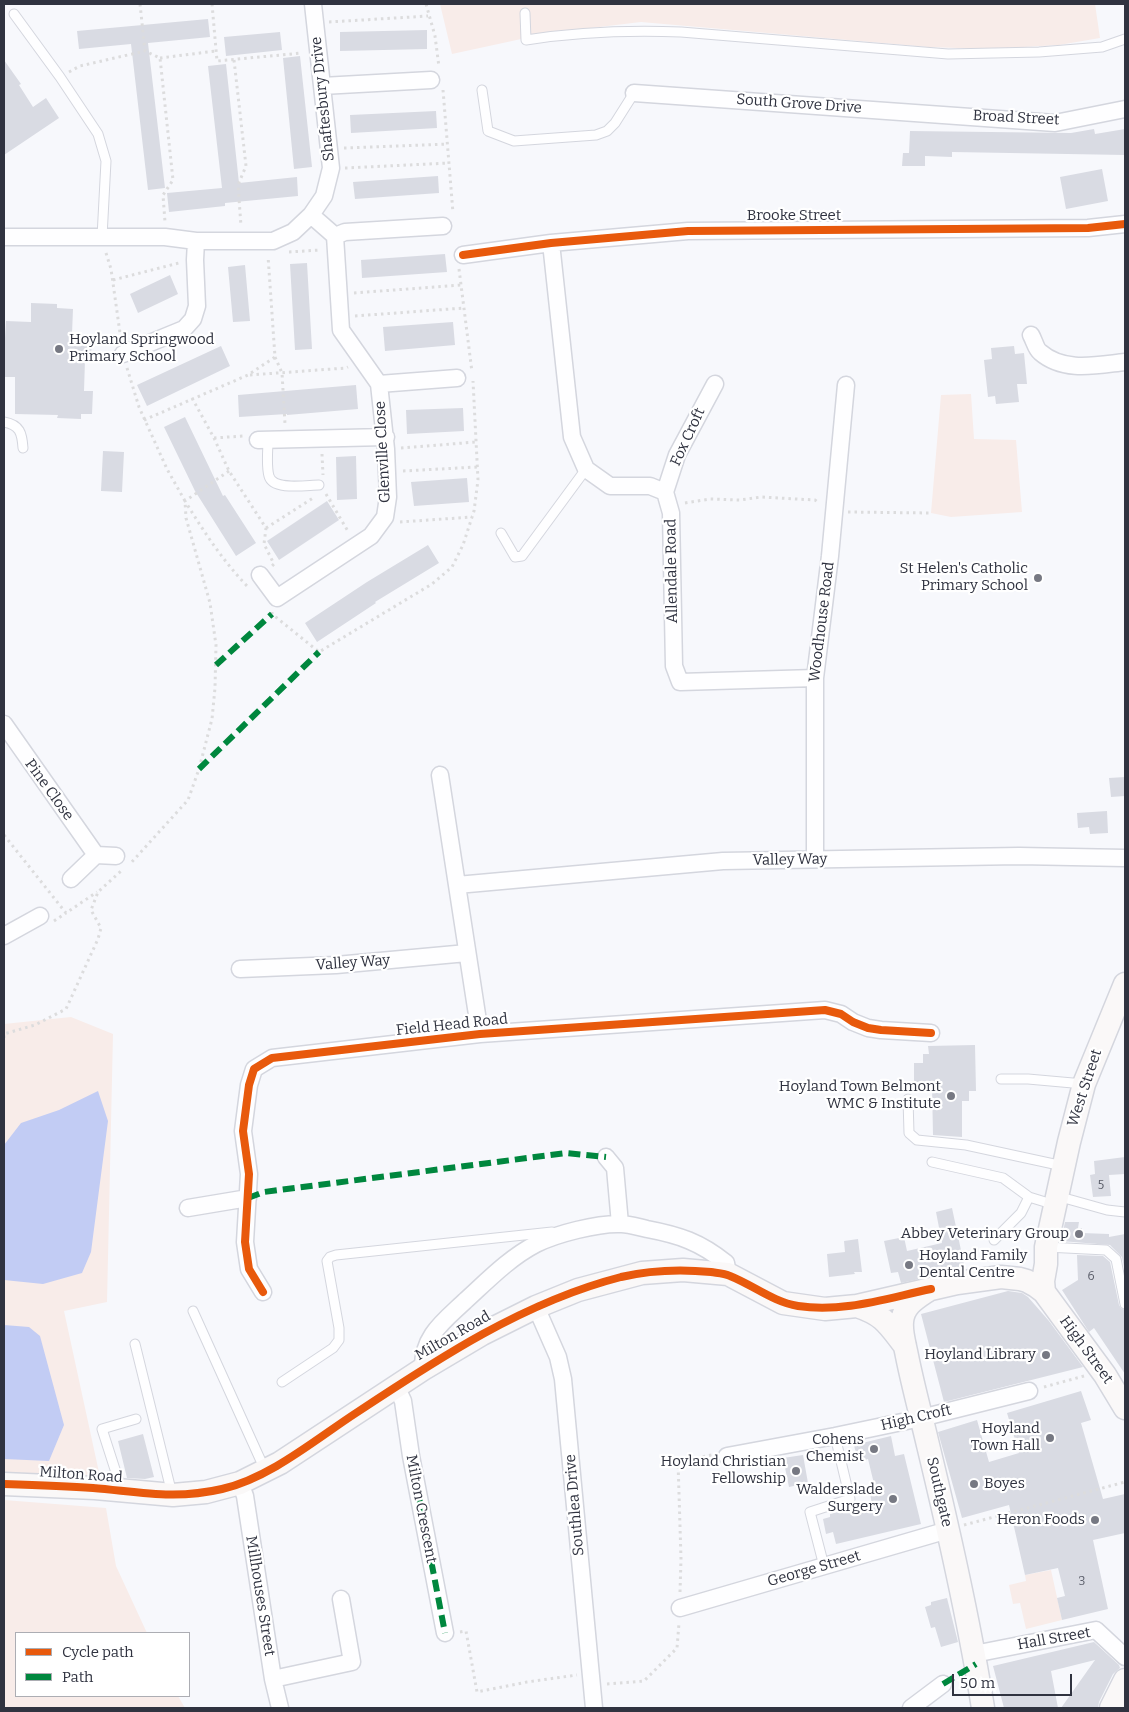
<!DOCTYPE html>
<style>
body{margin:0}
#map{position:relative;width:1129px;height:1712px;overflow:hidden;background:#f7f8fc;font-family:Bitter,serif}
canvas{display:block}
.frame{position:absolute;inset:0;border:5px solid #303340;pointer-events:none}
.legend{position:absolute;left:15px;top:1632px;width:175px;height:65px;box-sizing:border-box;background:#fff;border:1px solid #acadb3;margin:0;padding:6px 9px;list-style:none;font-size:15px;color:#303340}
.legend li{display:flex;align-items:center;gap:10px;height:25px}
.legend b{width:25px;border:1px solid #acadb3}
.scale{position:absolute;left:952px;top:1674px;width:120px;height:22px;box-sizing:border-box;border:2px solid #303340;border-top:0;padding-left:6px;font-size:15px;line-height:18px;white-space:nowrap;color:#303340;-webkit-text-stroke:4px #fff;paint-order:stroke}
</style>
<div id="map">
<canvas width="1129" height="1712"></canvas>
<div class="frame"></div>
<ul class="legend">
<li><b style="height:6px;background:#e8590c"></b>Cycle path</li>
<li><b style="height:6px;background:#00873e"></b>Path</li>
</ul>
<div class="scale">50 m</div>
</div>
<script>
const context = document.querySelector('canvas').getContext('2d');
context.lineJoin = 'round';
function fillPath(path, color) { context.fillStyle = color; context.fill(path, 'evenodd'); }
function trace(path, color, width, dash) { context.strokeStyle = color; context.lineWidth = width; context.lineCap = dash ? 'butt' : 'round'; context.setLineDash(dash || []); context.stroke(path); }
function drawText(font, color, halo, rows, align = 'center') {
  context.font = font + ' Bitter,serif'; context.lineWidth = 4.5; context.setLineDash([]); context.textBaseline = 'middle'; context.strokeStyle = halo; context.fillStyle = color; for (const [text, x, y, turn = 0] of rows) {
    context.save(); context.translate(x, y); context.rotate((+turn || 0) * Math.PI / 180); context.textAlign = isNaN(turn) ? turn : align; if (halo) context.strokeText(text, 0, 0); context.fillText(text, 0, 0); context.restore();
  }
}
fillPath(new Path2D(`
 M440,4H1095L1100,38L1059,45L988,49L928,47L641,22L549,33L452,54Z
 M971,394L974,439L1016,440L1022,512L951,517L931,513L941,395Z
 M71,1017L113,1034L107,1302L64,1311L100,1477L4,1475V1024Z
 M4,1500L106,1508L116,1566L147,1633H16V1696H178L185,1708H4Z
 M1051,1570L1062,1620L1026,1629L1020,1603L1013,1604L1009,1585L1026,1581L1025,1575Z`), '#f8ece9');
fillPath(new Path2D(`
 M98,1091L108,1121L91,1252L82,1273L43,1284L4,1280V1145L21,1123L59,1110Z
 M4,1325L29,1327L40,1336L64,1425L49,1461L4,1459Z`), '#c2ccf4');
fillPath(new Path2D(`
 M208,19L210,37L148,43L165,188L148,190L131,44L79,49L77,31Z
 M427,30V49L340,51V32Z
 M280,32L282,50L226,56L224,37Z
 M300,56L312,167L294,169L283,58Z
 M4,60L21,84L19,85L33,107L46,98L59,118L4,155Z
 M226,64L239,183L297,177L298,196L225,203V206L169,212L167,193L222,188L208,66Z
 M436,111L437,128L351,133L350,115Z
 M1094,129L1095,134L1125,129V155L952,152V157L925,156V166H902L903,153H909L910,131L1071,133Z
 M1102,169L1108,201L1066,209L1060,177Z
 M438,176L439,193L355,199L353,182Z
 M445,254L447,272L362,278L361,260Z
 M307,263L312,349L295,350L290,264Z
 M245,265L250,321L233,322L228,267Z
 M170,275L178,294L138,313L130,294Z
 M31,303L57,304V308L73,309L72,334H92L91,360H85L84,391H93L92,414H81V419L57,418L58,415L15,414V377H5L4,338H5L6,321L31,322Z
 M453,322L455,345L385,351L383,327Z
 M221,346L230,366L147,406L137,385Z
 M1014,346L1015,354L1024,353L1027,384H1017L1019,402L996,404L995,396L988,397L984,360L992,359L991,348Z
 M356,385L358,409L287,415V414L239,417L238,395Z
 M463,408L464,431L407,434L406,410Z
 M185,417L223,496L225,495L256,543L236,556L195,491L164,427Z
 M103,451L124,452L122,492L101,491Z
 M356,456L357,499L337,500L336,457Z
 M467,478L469,502L414,506L411,482Z
 M327,501L339,520L279,560L267,541Z
 M428,545L439,563L375,602L376,603L317,642L305,623L367,582Z
 M1125,777V796L1111,797L1109,778Z
 M1107,811L1108,833L1090,834L1089,827L1078,828L1077,813Z
 M975,1045L976,1091H969V1101H962V1137L933,1135L932,1086H923V1082H914V1063H923V1054H929L928,1046Z
 M1125,1157V1174L1109,1175L1111,1196L1093,1197L1090,1175L1095,1174L1094,1161Z
 M952,1208L965,1269L901,1283L898,1272L891,1273L884,1241L904,1237L907,1251L942,1243L936,1212Z
 M1065,1222H1079L1078,1228H1082V1233L1109,1234V1237L1125,1234V1273L1122,1257L1110,1245L1061,1241Z
 M858,1239L862,1272H854L855,1274L829,1277L827,1254L845,1252L844,1241Z
 M1077,1255L1103,1256L1110,1262L1119,1305L1121,1308L1125,1310V1374L1094,1328L1089,1332L1062,1290L1078,1280Z
 M1008,1291L1022,1293L1028,1297L1049,1321L1083,1367L944,1402L921,1314Z
 M1081,1391L1091,1420L1081,1423L1103,1499L1125,1494V1533L1093,1540L1108,1609L1062,1620L1057,1598L1065,1596L1058,1568L1025,1575L1009,1505L962,1518L938,1432L977,1420L989,1462L1019,1453L1007,1413Z
 M143,1434L154,1477L145,1479L127,1478L118,1441Z
 M891,1436L895,1456L904,1454L921,1524L836,1544L833,1532L826,1534L823,1519L830,1517V1514L872,1504L870,1494L876,1492L868,1459L858,1462L854,1445Z
 M803,1455L808,1483L789,1487L783,1458Z
 M947,1598L958,1642L941,1647L935,1627L931,1628L925,1607L931,1605V1602Z
 M1094,1642L1119,1665L1120,1668L1113,1674L1099,1702L1098,1708H1061L1095,1660L1051,1671L1058,1708H1004L993,1666Z`), '#d9dbe3');
const lane = new Path2D(`
 M525,13L526,40C577,32 630,30 681,32L948,54L1039,52L1102,47L1125,39
 M14,14L60,77L98,134L106,161L102,237
 M482,90L488,131L514,141L596,135L607,131L615,123L634,93
 M4,422C20,425 22,433 23,448
 M268,440C268,451 266,465 269,476C273,491 307,485 319,485
 M501,533L515,557L522,556L586,469
 M1001,1079H1028L1084,1084
 M908,1099L909,1133L917,1140L966,1145L1063,1166
 M932,1162L1003,1178L1029,1197L1055,1205
 M1057,1196L1107,1210L1125,1212
 M994,1240L1021,1213L1029,1197
 M1046,1247L1106,1250L1116,1259L1125,1304
 M193,1311L265,1470
 M135,1344L172,1494
 M282,1382L333,1348L339,1340V1328L327,1261L330,1257L336,1255L552,1232
 M121,1488L102,1429L136,1419
 M824,1566L810,1512L850,1499L835,1436`);
const street = new Path2D(`
 M322,86L431,80
 M634,93L1055,123L1125,109
 M335,236L345,232L443,226
 M4,237H165L196,241H273L293,232L311,215L324,196L331,168L313,4
 M551,243L572,437L586,469L610,486H650L665,492L671,513L674,666L680,682L815,678
 M463,255L551,243L688,231L1088,228L1125,224
 M1031,335C1034,340 1036,349 1040,352C1064,373 1097,365 1125,362
 M123,354L184,329L193,319L197,306L195,260L196,241
 M379,384L457,378
 M258,440L386,437
 M665,492L677,455L715,384
 M260,575L277,598L371,536L385,517L388,497L386,449L379,384L341,330L335,236L311,215
 M4,724L96,855
 M440,775L480,1034
 M815,859V678L830,556L846,385
 M71,879L96,855L116,856
 M457,885L723,861L1019,856L1125,858
 M4,936L40,916
 M240,969L336,965L467,953
 M606,1157L615,1168L620,1224
 M188,1208L248,1198
 M263,1292L249,1269L245,1242L249,1174L243,1131L249,1085L254,1069L272,1058L480,1034L825,1010L841,1014L853,1022L868,1028L881,1030L931,1033
 M536,1307L558,1357L563,1379L594,1708
 M423,1369C422,1336 444,1321 465,1301C487,1281 509,1258 536,1244C556,1234 598,1223 621,1224C629,1224 638,1227 647,1229C679,1235 700,1242 726,1263L728,1274
 M396,1386L403,1401L411,1456L445,1633
 M727,1456L835,1436L921,1418L1029,1391
 M240,1483L245,1496L273,1679L280,1708
 M680,1608L948,1530
 M974,1654L1096,1630L1125,1657
 M273,1679L352,1662L341,1599
 M911,1708L943,1684`);
const secondary = new Path2D(`
 M927,1291C915,1299 903,1306 902,1322C901,1333 905,1345 907,1356C913,1386 921,1415 928,1445C949,1532 969,1619 983,1708
 M1044,1292L1043,1281L1046,1264V1247L1069,1142L1084,1084L1125,984
 M857,1306C884,1315 888,1324 905,1346
 M4,1484L95,1488L173,1495L206,1492L240,1483L280,1463L423,1369L482,1334L536,1307L578,1290L642,1273L683,1270L728,1274L783,1303L825,1309L857,1306L957,1283L1001,1277L1020,1279L1027,1281L1036,1286L1044,1292L1105,1375L1125,1408
 M1111,1708L1125,1680`);
trace(lane, '#d4d6de', 11);
trace(street, '#d4d6de', 19);
trace(secondary, '#d4d6de', 25);
trace(new Path2D(`
 M140,4L145,51L160,58L173,180L163,195L165,222
 M212,4L217,61L302,53
 M426,4L435,36L439,67
 M329,22L428,16
 M160,58L216,51
 M234,60L246,166L238,185L241,226
 M69,72L80,66L145,51
 M443,90L453,213
 M344,148L448,144
 M345,168L449,163
 M289,252L320,250
 M106,253L111,269L121,340
 M459,269L472,372
 M113,280L179,263
 M354,293L461,285
 M355,316L464,308
 M275,357L282,373L285,424
 M127,368L139,407L167,469L185,501L186,518L210,603L216,645L215,688L212,719L199,769L188,800L130,864
 M250,375L346,368L348,367
 M192,398L214,438L229,471L266,528L264,544L274,564L272,566
 M144,420L248,375L275,357L268,256
 M214,438L243,436
 M401,448L476,442
 M322,454L323,475
 M229,471L185,501C204,532 223,561 248,587
 M403,471L477,467
 M326,494L349,533
 M685,503L710,499L740,500L761,497L815,500L819,503
 M848,512L931,513
 M400,522L472,517
 M266,528L313,498
 M272,612V614L319,652L432,584L452,567L463,545L474,511L478,480L473,381
 M4,835L66,913L97,892
 M54,921L66,913
 M4,1038V1034L35,1025L66,1009L98,939L101,928L91,910L98,892L121,871
 M1044,1387L1084,1376
 M964,1525L1125,1482
 M680,1592L681,1559L678,1461L712,1455
 M460,1632L466,1631L477,1692L527,1682L577,1675
 M607,1684L644,1681L677,1648L679,1623`), '#dcdcdd', 3, [2.5, 4]);
trace(lane, '#fefeff', 9);
trace(street, '#fefeff', 16);
trace(secondary, '#faf8f8', 22);
trace(new Path2D(`
 M216,665L272,614
 M199,769L319,652
 M248,1198L264,1192L566,1153L606,1157
 M411,1456L445,1633
 M943,1684L976,1664`), '#00873e', 6, [12, 6]);
trace(new Path2D(`
 M463,255L551,243L688,231L1088,228L1125,224
 M263,1292L249,1269L245,1242L249,1174L243,1131L249,1085L254,1069L272,1058L480,1034L825,1010L841,1014L853,1022L868,1028L881,1030L931,1033
 M4,1484C34,1485 64,1486 93,1488C140,1492 175,1500 222,1489C270,1478 316,1439 356,1413C439,1358 524,1302 621,1277C651,1270 680,1269 711,1272C717,1273 724,1273 730,1276C753,1285 773,1302 798,1306C843,1313 887,1298 931,1289`), '#e8590c', 8);
for (const [x, y, r, color] of [
 [59,349,5,"#767882"],
 [1038,578,5,"#767882"],
 [951,1096,5,"#767882"],
 [1079,1234,5,"#767882"],
 [909,1265,5,"#767882"],
 [1046,1355,5,"#767882"],
 [1050,1438,5,"#767882"],
 [874,1449,5,"#767882"],
 [796,1471,5,"#767882"],
 [974,1484,5,"#767882"],
 [893,1499,5,"#767882"],
 [1095,1520,5,"#767882"]
]) { const dot = new Path2D(); dot.arc(x, y, r, 0, 2 * Math.PI); context.fillStyle = color; context.fill(dot); trace(dot, '#fff', 2); }
drawText('12px', '#5a5d69', null, [
 ["5",1101,1186],
 ["6",1091,1277],
 ["3",1082,1582]
]);
drawText('15px', '#303340', '#fff', [
 ["Shaftesbury Drive",323,99,-96],
 ["South Grove Drive",799,104,4],
 ["Broad Street",1016,118,3],
 ["Brooke Street",794,216],
 ["Fox Croft",688,437,-65],
 ["Glenville Close",383,452,-93],
 ["Allendale Road",672,571,-91],
 ["Woodhouse Road",822,622,-83],
 ["Pine Close",49,790,54],
 ["Valley Way",790,860,-1],
 ["Valley Way",353,963,-4],
 ["Field Head Road",452,1025,-6],
 ["West Street",1085,1088,-72],
 ["Milton Road",453,1336,-30],
 ["High Street",1086,1350,54],
 ["High Croft",916,1418,-13],
 ["Milton Road",81,1475,4],
 ["Southgate",939,1492,77],
 ["Southlea Drive",575,1505,-95],
 ["Milton Crescent",421,1509,79],
 ["George Street",814,1569,-16],
 ["Millhouses Street",260,1596,81],
 ["Hall Street",1054,1639,-10]
]);
drawText('15px', '#303340', '#fff', [
 ["Hoyland Springwood",69,340,"left"],
 ["Primary School",69,357,"left"],
 ["St Helen's Catholic",1028,569],
 ["Primary School",1028,586],
 ["Hoyland Town Belmont",941,1087],
 ["WMC & Institute",941,1104],
 ["Abbey Veterinary Group",1069,1234],
 ["Hoyland Family",919,1256,"left"],
 ["Dental Centre",919,1273,"left"],
 ["Hoyland Library",1036,1355],
 ["Hoyland",1040,1429],
 ["Town Hall",1040,1446],
 ["Cohens",864,1440],
 ["Chemist",864,1457],
 ["Hoyland Christian",786,1462],
 ["Fellowship",786,1479],
 ["Boyes",984,1484,"left"],
 ["Walderslade",883,1490],
 ["Surgery",883,1507],
 ["Heron Foods",1085,1520]
], 'right');
</script>
